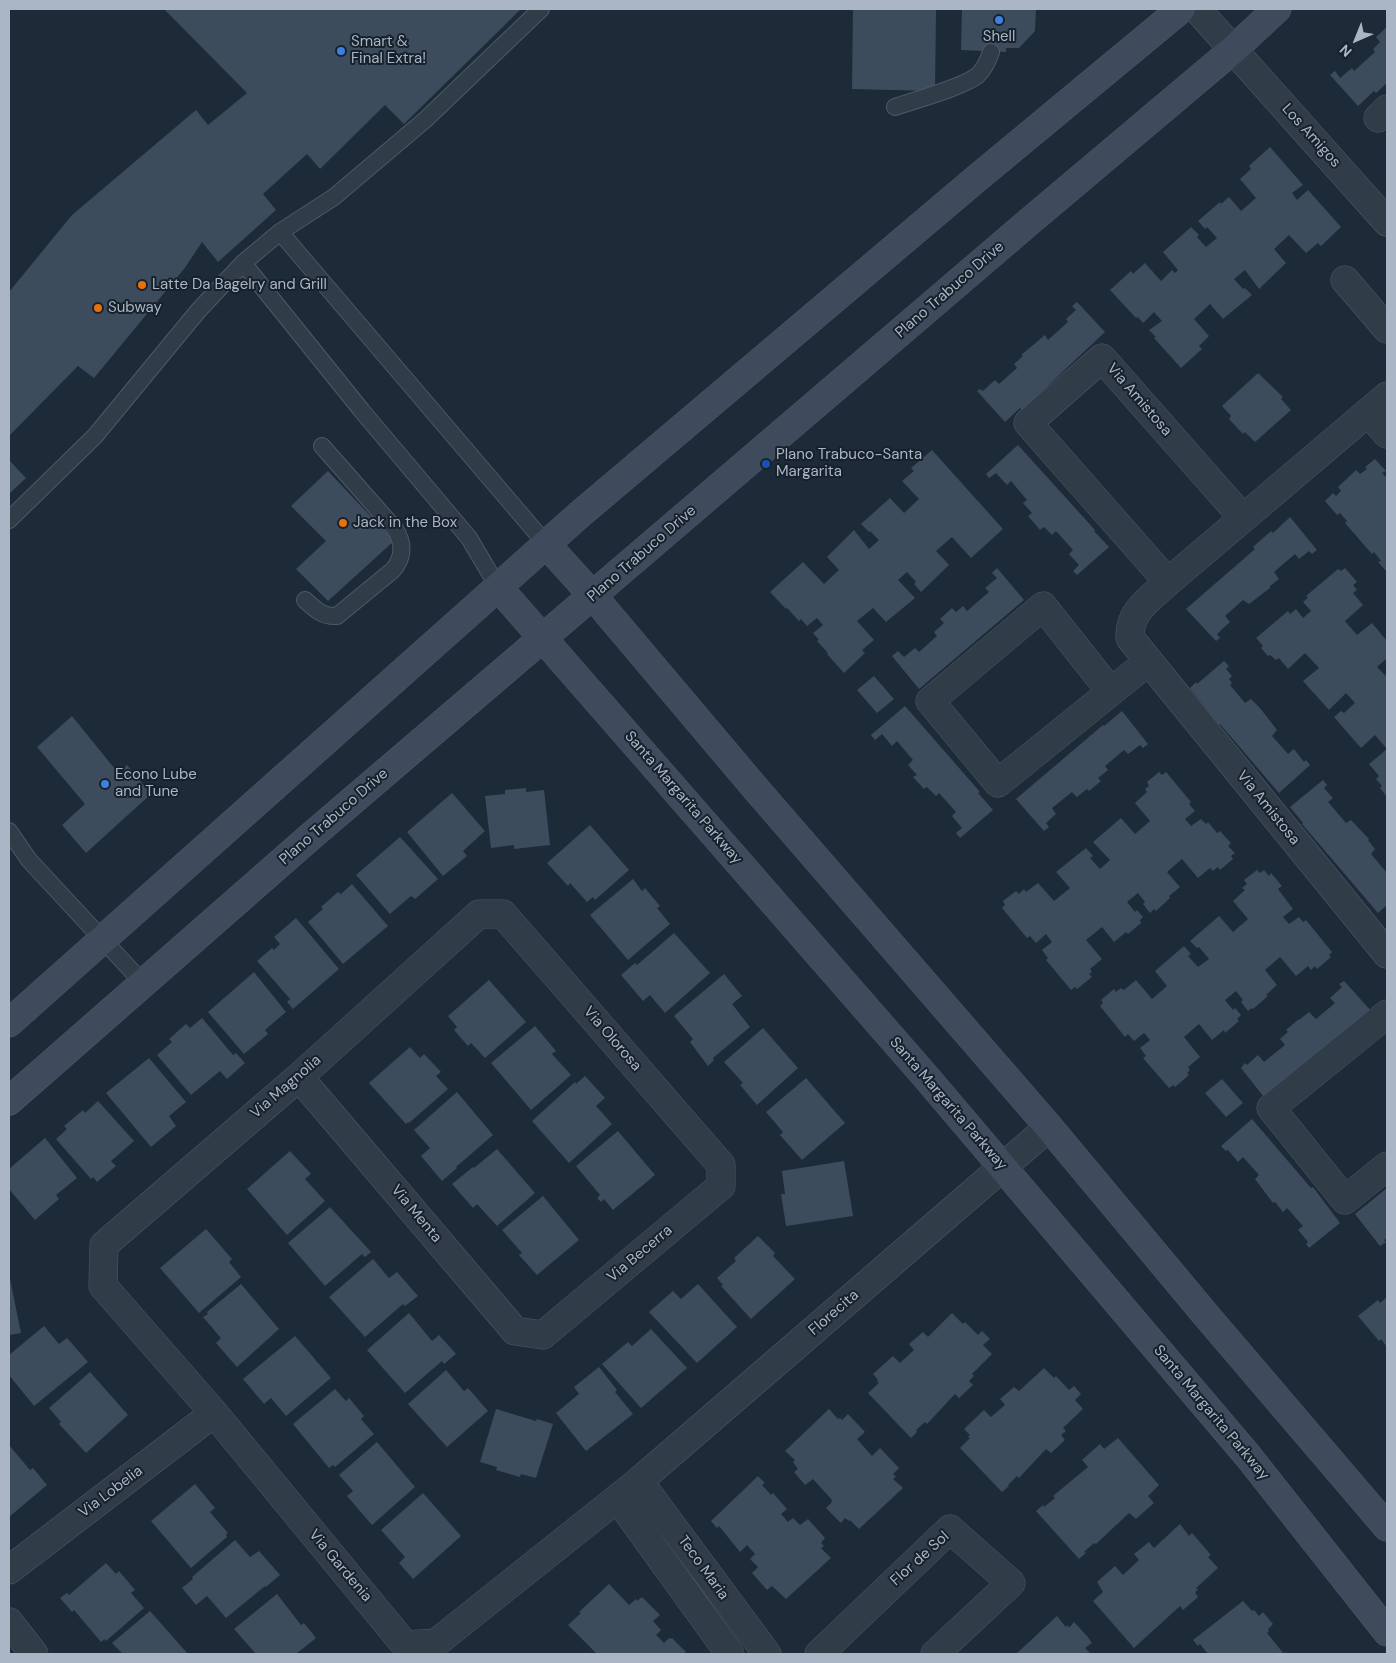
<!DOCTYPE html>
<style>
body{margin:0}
#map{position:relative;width:1396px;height:1663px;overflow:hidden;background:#1d2a38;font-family:"DM Sans",sans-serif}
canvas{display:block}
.frame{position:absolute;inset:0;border:10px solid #aab6c6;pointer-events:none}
.north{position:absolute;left:1331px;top:15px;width:50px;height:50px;-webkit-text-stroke:4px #16212c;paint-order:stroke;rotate:224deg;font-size:14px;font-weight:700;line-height:20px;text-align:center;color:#aab6c6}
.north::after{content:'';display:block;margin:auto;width:18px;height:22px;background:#aab6c6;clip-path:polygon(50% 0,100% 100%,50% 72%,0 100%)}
</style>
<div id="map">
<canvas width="1396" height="1663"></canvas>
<div class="frame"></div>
<div class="north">N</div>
</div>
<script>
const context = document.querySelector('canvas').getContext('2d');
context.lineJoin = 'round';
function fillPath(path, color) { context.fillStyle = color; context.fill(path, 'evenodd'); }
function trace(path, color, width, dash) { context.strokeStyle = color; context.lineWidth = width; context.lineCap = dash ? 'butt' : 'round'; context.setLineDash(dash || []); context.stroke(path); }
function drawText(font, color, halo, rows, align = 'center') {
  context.font = font + ' "DM Sans",sans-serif'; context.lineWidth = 4; context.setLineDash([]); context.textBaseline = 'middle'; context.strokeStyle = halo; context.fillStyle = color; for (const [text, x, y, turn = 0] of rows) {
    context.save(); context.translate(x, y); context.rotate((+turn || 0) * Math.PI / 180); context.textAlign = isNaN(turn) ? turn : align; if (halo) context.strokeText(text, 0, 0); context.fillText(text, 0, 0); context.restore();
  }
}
fillPath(new Path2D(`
 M164,9H521L404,124L385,105L320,169L307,154L263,194L276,210L218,262L202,242L184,269L94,378L78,366L9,436V292L72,215L196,110L208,125L247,93Z
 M853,9H936L935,91L852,89Z
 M962,9H1036L1035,31L1019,48H1006V52L961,50Z
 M1387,27V83L1376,93L1374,91L1358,106L1330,75L1335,71L1340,78L1352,68L1354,71L1375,52L1373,49L1380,42L1376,37Z
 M1270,147L1303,185L1292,193L1297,200L1308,190L1341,227L1321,246L1318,243L1306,253L1289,235L1274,249L1286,263L1259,289L1245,270L1234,279L1243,289L1245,288L1252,295L1223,319L1210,304L1194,319L1209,336L1199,346L1202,349L1181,368L1154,338L1156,337L1149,330L1162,321L1154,312L1143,323L1138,317L1136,318L1110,290L1131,271L1133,274L1145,263L1161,281L1172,270L1175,273L1178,270L1163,252L1191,227L1199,235L1197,237L1206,247L1217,238L1207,227L1205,229L1198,221L1220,202L1221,204L1229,197L1241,211L1256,198L1240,179L1251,169L1249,166Z
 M1077,302L1105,332L1022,410L1020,408L1005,422L977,391L980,389L983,391L995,380L999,384L1017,368L1014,364L1023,356L1021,355L1045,335L1048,340L1068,322L1066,319L1076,310L1072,306Z
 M1258,373L1283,397L1281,399L1291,410L1255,442L1245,432L1243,434L1229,419L1231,416L1222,406Z
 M1018,445L1095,530L1094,531L1109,547L1077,575L1073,571L1079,565L1069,554L1073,550L1056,531L1052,535L1044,527L1040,530L1028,516L1032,513L1023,503L1027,500L1011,481L1007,485L996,473L989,478L986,474Z
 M932,450L1003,529L971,558L952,537L936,551L949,565L921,592L914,584L916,582L907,572L898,580L915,598L886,622L873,608L857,621L874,640L862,650L865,653L844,673L827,654L828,653L817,641L819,640L813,633L823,625L817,618L807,626L801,619L799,621L787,608L786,609L770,592L803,562L824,584L839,570L827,557L854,530L869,549L879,540L870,531L869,532L861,524L890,498L904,513L919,499L902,481L914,471L911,468Z
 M1375,459L1386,471L1382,473L1387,478V572L1378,562L1381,561L1374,552L1372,554L1345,523L1347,521L1340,513L1337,515L1325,501L1333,493L1336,496L1341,491L1338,487L1356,470L1360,474L1367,469L1365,467Z
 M9,460L26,478L9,494Z
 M328,471L394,541L328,601L296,569L326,541L291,506Z
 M1290,517L1317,550L1312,554L1309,551L1299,559L1295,554L1274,572L1279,579L1270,586V588L1249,604L1243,600L1225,616L1230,622L1217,634L1220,638L1216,641L1186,609L1255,549L1253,547L1271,531L1273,533Z
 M997,568L1024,600L919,689L892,656L898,651L904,657L915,648L919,652L937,636L934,632L944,623L940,619L952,608L956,612L963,606L967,611L989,592L985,588L997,578L992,573Z
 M1345,568L1357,582L1353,585L1357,590L1353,593L1363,605L1345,621L1357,635L1372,623L1387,641V658L1377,667L1386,676L1387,675V797L1380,788L1382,786L1376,779L1379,776L1369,764L1387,749L1375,735L1361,748L1334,717L1341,711L1344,713L1355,703L1346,693L1329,710L1303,681L1319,668L1305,653L1288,669L1279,658L1276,660L1270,655L1268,656L1261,648L1263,646L1256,638L1288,611L1290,614L1296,609L1303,618L1311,611L1303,602L1308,598L1306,596L1338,569L1341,571Z
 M1224,661L1229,666L1226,669L1232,676L1229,679L1232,683L1230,685L1245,703L1251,699L1260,708L1277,730L1272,736L1288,754L1294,749L1304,762L1306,760L1310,765L1279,793L1220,724L1219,725L1190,688L1196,682L1197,684Z
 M874,676L894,699L877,713L857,690Z
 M905,706L980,792L978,793L993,810L960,838L956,833L962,828L952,816L956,812L939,793L936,796L927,787L924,789L913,777L917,775L908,765L913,760L897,741L892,746L882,734L875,740L871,735Z
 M1122,711L1148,744L1143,748L1140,745L1128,754L1124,750L1105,766L1108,770L1098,778L1101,781L1089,791L1087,789L1077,797L1072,792L1052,808L1056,814L1046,823L1049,827L1044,831L1016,799L1103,725L1104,726Z
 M72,716L119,774L127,765L151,794L86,853L62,825L85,804L37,747Z
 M1159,772L1162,775L1166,772L1191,802L1189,804L1195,811L1185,819L1191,826L1201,819L1206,824L1208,822L1217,833L1220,831L1231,843L1228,846L1235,853L1231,856L1233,859L1220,870L1218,867L1213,871L1210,868L1198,878L1182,859L1167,872L1180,887L1169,896L1170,898L1156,911L1154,909L1150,913L1143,904L1145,902L1138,893L1127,902L1135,912L1137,910L1143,917L1140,920L1141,923L1128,934L1126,932L1114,942L1102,927L1086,940L1102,959L1090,969L1092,972L1089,974L1092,977L1077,989L1075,987L1071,990L1046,960L1048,958L1042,950L1052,942L1046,934L1036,943L1030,936L1027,938L1002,908L1005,905L1003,901L1016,891L1019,894L1024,889L1026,892L1038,883L1054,901L1070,888L1056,872L1086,848L1093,856L1090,858L1100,869L1110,860L1093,842L1121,818L1135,834L1150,821L1135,803L1147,792L1145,789L1149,786L1147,782Z
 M1323,780L1327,785L1324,788L1333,798L1328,802L1346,823L1351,820L1369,839L1368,840L1375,849L1371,854L1387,873V905L1378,913L1302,824L1303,823L1290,807Z
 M526,788V792L544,790L550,845L514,849V845L491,848L485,796L505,794V790Z
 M452,793L485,831L463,851L467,856L443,876L407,832Z
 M590,825L629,870L595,900L593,897L587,902L570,883L568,886L547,863Z
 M400,837L438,879L415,899L411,896L390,914L356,875Z
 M1257,870L1260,873L1264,870L1269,876L1271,873L1282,886L1278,889L1293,909L1283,917L1289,924L1299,917L1303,922L1306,920L1332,952L1329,955L1331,957L1317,969L1315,966L1311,970L1308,966L1296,976L1280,957L1265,970L1277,985L1266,995L1268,996L1253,1009L1252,1008L1248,1011L1241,1002L1243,1000L1236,991L1225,1000L1233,1010L1235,1008L1241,1015L1237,1019L1239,1021L1225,1033L1224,1030L1212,1040L1199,1024L1184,1037L1200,1057L1188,1067L1190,1070L1187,1073L1189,1075L1175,1087L1173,1085L1169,1088L1143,1058L1146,1056L1140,1048L1150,1040L1144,1033L1134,1041L1128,1034L1125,1037L1100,1006L1103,1003L1101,1000L1114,989L1116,992L1121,988L1124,990L1136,980L1152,999L1167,986L1155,971L1184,946L1191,954L1188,956L1198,967L1209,959L1199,947L1197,948L1190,941L1219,916L1233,932L1248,919L1233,901L1245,890L1242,888L1247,884L1244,880Z
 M633,879L642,891L645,888L660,906L657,908L670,924L628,960L590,915Z
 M352,884L388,926L343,964L308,922L323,909L321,907L338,892L341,894Z
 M296,918L339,969L293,1009L287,1002L290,999L257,961L272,948L274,950L280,944L274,937Z
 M674,933L710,973L665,1013L650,995L643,1001L621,975L635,963L637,965Z
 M254,972L286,1012L265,1030L268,1034L244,1054L208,1012Z
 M724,974L742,996L732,1004L750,1027L713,1058L714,1060L708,1066L690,1042L693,1039L674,1016Z
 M489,980L526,1022L485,1058L471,1043L468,1046L454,1030L457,1027L448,1016Z
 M1344,981L1373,1013L1267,1101L1241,1068L1245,1063L1247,1065L1258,1055L1264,1062L1285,1045L1280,1039L1288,1032L1286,1030L1299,1019V1020L1309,1012L1316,1019L1335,1003L1330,998L1342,987L1339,984Z
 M202,1018L233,1055L236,1053L245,1063L227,1079L220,1071L191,1095L157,1055L172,1042L169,1039L186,1024L190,1028Z
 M535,1026L556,1051L552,1054L571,1075L531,1110L491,1063Z
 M763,1028L798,1068L757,1105L740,1085L743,1083L724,1062Z
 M410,1047L420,1058L424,1054L441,1072L436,1076L448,1089L409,1123L408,1122L406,1124L369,1083Z
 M149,1058L186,1102L169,1116L176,1126L151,1147L106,1093Z
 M585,1076L605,1098L596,1106L612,1124L569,1163L532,1121L575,1082L576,1084Z
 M806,1078L845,1123L802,1160L780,1135L783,1132L766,1112Z
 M1222,1079L1243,1103L1226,1117L1205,1093Z
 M457,1092L493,1135L456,1167L457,1168L442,1181L421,1156L430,1148L414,1130Z
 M98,1101L134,1141L111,1161L116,1166L97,1182L93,1177L91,1179L56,1139L67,1129L64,1126L83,1110L85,1113Z
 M1252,1119L1311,1188L1313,1187L1340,1223L1309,1248L1306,1244L1308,1242L1298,1230L1303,1226L1287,1208L1283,1212L1275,1202L1273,1203L1255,1179L1259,1175L1243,1157L1238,1162L1228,1150L1226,1151L1221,1146Z
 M618,1131L655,1175L613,1210L604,1199L601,1202L597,1198L600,1195L576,1166Z
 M45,1138L77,1178L56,1195L59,1199L35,1220L9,1189V1169Z
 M497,1149L535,1193L497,1226L477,1204L473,1208L452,1184L473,1167L474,1168Z
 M290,1151L311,1174L305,1179L325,1201L287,1235L247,1189Z
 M844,1161L853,1216L786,1226L781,1194H785L782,1171Z
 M1387,1188V1238L1384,1240L1386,1242L1380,1246L1355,1214Z
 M543,1196L579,1240L537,1275L519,1255L522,1253L502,1230Z
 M330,1207L371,1252L365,1257L362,1254L325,1286L288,1243Z
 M206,1229L232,1259L229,1262L241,1277L199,1313L160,1268Z
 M758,1236L775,1253L773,1256L795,1279L751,1319L721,1286L723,1285L717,1278L736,1261L734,1258Z
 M373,1259L389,1278L397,1272L418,1296L405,1306L403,1304L365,1337L329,1297Z
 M9,1274L21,1333L9,1335Z
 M241,1284L279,1329L237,1367L216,1343L221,1338L203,1317L208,1314L207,1312Z
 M698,1284L737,1327L697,1363L649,1312L673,1291L681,1299Z
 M1387,1297V1347L1381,1339L1379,1341L1358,1316L1378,1300L1380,1303Z
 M409,1313L432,1341L439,1335L456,1354L444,1364L442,1361L405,1393L367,1350Z
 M952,1313L963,1324L965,1322L978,1335L982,1331L990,1339L983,1345L992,1354L972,1374L974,1376L969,1381L973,1385L959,1398L955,1394L927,1424L925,1422L916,1430L917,1432L911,1438L868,1393L879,1383L877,1382L878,1380L873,1374L893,1356L900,1363L914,1350L909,1344L923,1332L928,1337Z
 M44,1326L59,1344L67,1338L88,1362L34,1406L9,1375V1355Z
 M651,1329L687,1368L641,1408L602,1364L628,1342L632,1346Z
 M295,1336L331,1378L286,1416L271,1398L264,1404L243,1379Z
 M599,1367L617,1390L615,1392L633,1414L586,1451L556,1413L579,1394L574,1387Z
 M1044,1368L1054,1378L1056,1376L1069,1390L1074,1386L1081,1394L1075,1400L1083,1409L1063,1428L1066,1431L1061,1435L1065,1440L1051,1453L1046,1449L1019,1478L1017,1476L1008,1485L1009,1486L1002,1492L960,1448L970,1438L968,1437L970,1435L964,1429L984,1410L991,1417L1005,1405L1000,1399L1014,1387L1019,1391Z
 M446,1370L464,1391L468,1388L488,1411L447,1447L408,1404Z
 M90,1372L128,1415L86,1453L59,1424L61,1422L49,1408Z
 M335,1389L346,1401L349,1398L364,1416L361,1419L374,1434L335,1467L333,1465L329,1468L293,1424Z
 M496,1409L536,1421L537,1419L553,1424L536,1478L521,1474L520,1477L496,1470L497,1467L480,1462Z
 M829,1409L838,1419L840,1418L842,1420L848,1414L865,1432L857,1439L872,1456L880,1448L899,1468L893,1474L896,1477L893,1479L903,1488L859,1529L850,1520L849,1521L845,1518L841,1523L826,1508L832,1502L831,1501L832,1500L813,1479L805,1485L794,1472L798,1469L793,1462L795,1460L785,1451Z
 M1118,1438L1159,1485L1148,1496L1154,1503L1136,1519L1129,1513L1096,1544L1094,1543L1084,1552L1086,1553L1079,1559L1036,1511L1043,1505L1044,1507L1055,1498L1053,1496L1088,1467L1082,1460L1100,1444L1104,1449Z
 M377,1442L415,1487L372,1525L347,1496L353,1491L339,1475Z
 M9,1445L30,1470L33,1468L47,1485L9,1517Z
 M758,1476L765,1483L762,1485L771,1495L773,1493L787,1509L781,1514L788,1522L793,1518L800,1525L808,1519L825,1538L821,1543L824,1546L821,1548L831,1558L786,1599L772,1586L767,1590L752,1573L758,1567L750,1559L755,1554L747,1545L740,1552L719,1526L717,1528L711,1521Z
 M195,1484L215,1508L210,1512L228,1533L226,1534L227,1537L191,1568L151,1521Z
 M423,1493L461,1536L413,1579L399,1563L405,1557L381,1530Z
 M1180,1524L1189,1536L1192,1533L1211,1555L1208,1557L1218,1568L1196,1588L1198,1590L1195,1592L1198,1597L1183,1610L1180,1606L1134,1648L1093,1601L1103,1592L1097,1582L1115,1566L1123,1575L1139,1560L1134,1554L1149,1542L1154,1548Z
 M235,1540L250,1557L259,1551L280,1575L266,1587L265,1586L226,1618L207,1596L196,1605L182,1588L193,1579L192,1577Z
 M106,1563L116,1574L119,1571L135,1590L131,1593L144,1608L106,1641L105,1639L101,1642L74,1610L72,1612L60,1598L67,1593L69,1595Z
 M609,1584L629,1605L636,1599L637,1601L642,1597L660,1615L653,1621L661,1630L656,1635L664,1643L669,1638L670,1639L672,1638L686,1652L684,1654H597L568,1625L581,1613L579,1612Z
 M277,1594L301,1625L304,1623L316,1638L296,1654H256L234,1629Z
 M1243,1601L1252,1611L1254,1610L1259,1616L1263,1612L1273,1624L1268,1629L1269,1631L1267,1633L1284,1654L1286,1652L1288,1654H1208L1200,1644L1198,1646L1193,1640Z
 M150,1611L188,1654H123L112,1643Z
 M1057,1616L1066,1627L1068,1625L1069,1628L1074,1622L1087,1636L1092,1643L1085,1648L1091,1654H1016Z`), '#3d4c5d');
const lane = new Path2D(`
 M895,107C915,100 964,87 978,75C985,68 988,61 991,52
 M280,232L546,544
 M243,263L362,411L469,538L498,587
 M9,520L95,436L198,311L243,263L280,232L334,197L425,120L541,9
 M305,600C316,610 323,617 337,616L393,570C404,557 404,543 395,529L322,446
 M9,831L29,860L143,983`);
const street = new Path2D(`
 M1197,9L1387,222
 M1378,118L1387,109
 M1345,280L1387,329
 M1387,396L1168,582C1151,598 1128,612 1130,638L1387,954
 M1368,412L1387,434
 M1168,582L1028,423L1102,358L1243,518
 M1111,692L1043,606L930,701L998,783L1149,661
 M1387,1014L1271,1108L1345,1200L1387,1166
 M299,1077L515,1331L543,1335L721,1186V1165L503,914H479L299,1077L104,1245L103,1286L214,1413L405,1645L436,1643L639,1481L1049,1127
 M639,1481L767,1654
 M618,1499L730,1654
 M9,1570L214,1413
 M9,1622L34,1654
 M819,1654L950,1529L1011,1583L935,1654`);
const secondary = new Path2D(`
 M546,544L593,596L756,789L1049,1127L1205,1314L1387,1527
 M498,587L926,1077L1248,1456L1387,1632
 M9,1023L579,515L976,179L1181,9
 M9,1101L310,837L1030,221L1234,49L1277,9`);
trace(lane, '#4e5966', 18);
trace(street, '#4e5966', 29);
trace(secondary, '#4e5966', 29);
trace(lane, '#303c48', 16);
trace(street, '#303c48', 28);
trace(secondary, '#3e4b5c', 28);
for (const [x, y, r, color] of [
 [999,20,5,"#3f7fe0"],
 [341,51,5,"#3f7fe0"],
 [142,285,5,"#e8710a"],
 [98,308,5,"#e8710a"],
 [766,464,5,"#1a4fb4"],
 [343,523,5,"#e8710a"],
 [105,784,5,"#3f7fe0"]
]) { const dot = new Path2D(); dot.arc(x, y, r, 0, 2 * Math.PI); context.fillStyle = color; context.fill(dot); trace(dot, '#16212c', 2); }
drawText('15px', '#aab6c6', '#16212c', [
 ["Shell",999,37,"center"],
 ["Smart &",351,42],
 ["Final Extra!",351,59],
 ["Latte Da Bagelry and Grill",152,285],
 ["Subway",108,308],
 ["Plano Trabuco-Santa",776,455],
 ["Margarita",776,472],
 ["Jack in the Box",353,523],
 ["Econo Lube",115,775],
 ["and Tune",115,792]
], 'left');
drawText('15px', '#aab6c6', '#16212c', [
 ["Los Amigos",1311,136,48],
 ["Plano Trabuco Drive",950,290,-41],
 ["Via Amistosa",1139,400,49],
 ["Plano Trabuco Drive",642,554,-41],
 ["Santa Margarita Parkway",683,798,49],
 ["Via Amistosa",1268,808,51],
 ["Plano Trabuco Drive",334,817,-41],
 ["Via Olorosa",612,1039,49],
 ["Via Magnolia",286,1087,-41],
 ["Santa Margarita Parkway",948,1104,49],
 ["Via Menta",416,1214,50],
 ["Via Becerra",640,1254,-40],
 ["Florecita",834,1313,-41],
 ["Santa Margarita Parkway",1211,1413,50],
 ["Via Lobelia",111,1492,-37],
 ["Flor de Sol",920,1559,-42],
 ["Via Gardenia",340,1566,50],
 ["Teco Maria",703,1568,54]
]);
</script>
